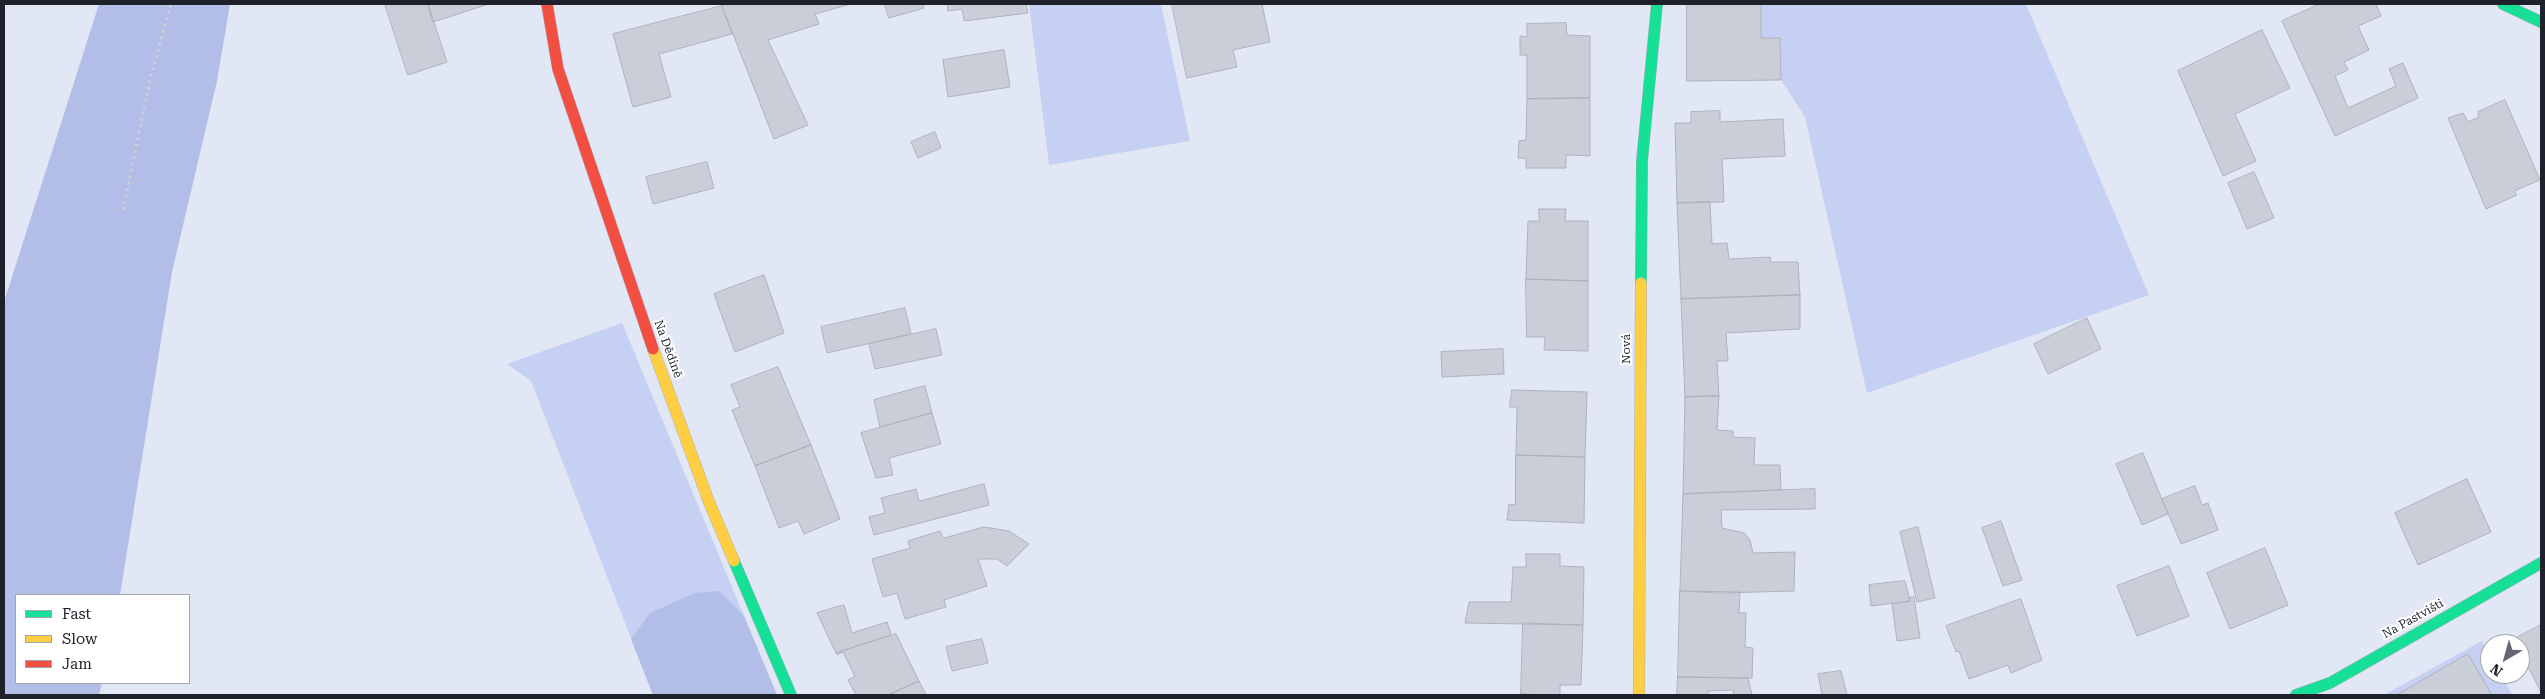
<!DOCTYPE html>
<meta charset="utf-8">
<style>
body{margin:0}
#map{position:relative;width:2545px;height:699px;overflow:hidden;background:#e2e7f5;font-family:"Roboto Serif",serif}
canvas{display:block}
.frame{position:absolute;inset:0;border:5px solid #1e212a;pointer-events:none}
.legend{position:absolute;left:15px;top:594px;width:175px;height:90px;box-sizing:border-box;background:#fff;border:1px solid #a5a6aa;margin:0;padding:6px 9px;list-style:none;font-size:15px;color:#1e212a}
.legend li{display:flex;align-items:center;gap:10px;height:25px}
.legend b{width:25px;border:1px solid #a5a6aa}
.north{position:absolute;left:2480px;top:634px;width:50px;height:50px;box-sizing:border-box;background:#fff;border:1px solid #a5a6aa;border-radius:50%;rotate:218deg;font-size:14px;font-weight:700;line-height:20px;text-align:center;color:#1e212a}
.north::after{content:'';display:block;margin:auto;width:18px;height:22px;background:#636671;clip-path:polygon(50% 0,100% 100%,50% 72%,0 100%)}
</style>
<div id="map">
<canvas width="2545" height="699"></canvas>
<div class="frame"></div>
<ul class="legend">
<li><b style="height:6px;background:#16e098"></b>Fast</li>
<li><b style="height:6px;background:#ffcf43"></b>Slow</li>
<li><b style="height:6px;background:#f24e42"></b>Jam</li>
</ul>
<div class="north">N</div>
</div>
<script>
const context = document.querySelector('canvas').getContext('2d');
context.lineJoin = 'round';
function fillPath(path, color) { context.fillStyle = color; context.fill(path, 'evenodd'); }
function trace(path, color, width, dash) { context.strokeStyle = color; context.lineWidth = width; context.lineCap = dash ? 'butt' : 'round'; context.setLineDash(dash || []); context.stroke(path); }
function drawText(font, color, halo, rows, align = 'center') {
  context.font = font + ' "Roboto Serif",serif'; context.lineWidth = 4; context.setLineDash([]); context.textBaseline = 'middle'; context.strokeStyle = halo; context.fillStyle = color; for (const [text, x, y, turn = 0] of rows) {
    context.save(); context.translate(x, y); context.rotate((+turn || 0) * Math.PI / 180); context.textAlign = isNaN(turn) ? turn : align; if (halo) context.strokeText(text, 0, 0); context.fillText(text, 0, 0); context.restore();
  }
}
fillPath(new Path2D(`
 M1029,4H1161L1190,141L1049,165Z
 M1761,4H2026L2149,295L1867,393L1805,117L1781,80L1780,38H1761Z
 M622,323L777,695H653L531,381L507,364Z
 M2482,641L2490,655V674H2501L2512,695H2384Z`), '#c5d0f2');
fillPath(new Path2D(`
 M99,4H230L217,81L172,272L120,595H16V683H102L99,695H4V302Z
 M719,591L744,616L777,695H653L631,639L650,613L695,593Z`), '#b2bee7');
const building = new Path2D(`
 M385,4H428L447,62L408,75Z
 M428,4H489L433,22Z
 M728,4H851L815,14L819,24L768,40L808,125L774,139L722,6Z
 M885,4H923L924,8L889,18Z
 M948,4H1026L1028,13L964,21L962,9L948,11Z
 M1172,4H1262L1270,42L1233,50L1237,67L1187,78Z
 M1687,4H1761V38H1780L1781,80L1687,81Z
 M2320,4H2376L2381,16L2358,26L2369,50L2344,62L2348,70L2335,76L2348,108L2396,86L2389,69L2403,63L2418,98L2335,136L2282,21Z
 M722,6L732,34L659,54L671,97L633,107L613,34Z
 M1566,23L1567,35L1590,36V98L1527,99V55H1520V36L1527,37V24Z
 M2262,30L2290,88L2235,114L2256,161L2223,176L2178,71Z
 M1004,50L1010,87L948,97L943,60Z
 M1590,98V156L1566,155V168H1526V158H1518L1519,141L1526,140L1527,99Z
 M2505,100L2540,180L2514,191L2517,195L2486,209L2448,118L2463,113L2468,122L2479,117L2478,112Z
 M1720,111V122L1783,119L1785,156L1722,159L1724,202L1677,203L1675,123H1691V112Z
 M935,132L941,148L918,158L911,142Z
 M707,162L714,188L653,204L646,177Z
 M2254,172L2274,218L2247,229L2228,183Z
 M1710,202L1712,244L1727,243L1729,259L1770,257L1771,262H1798L1800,295L1681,299L1677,203Z
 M1539,209H1566L1565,221H1588V281L1526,279L1528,221H1539Z
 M764,275L784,333L735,352L714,294Z
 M1526,279L1588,281V351L1544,350L1545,337H1527Z
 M1800,295V329L1726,333L1728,361H1717L1719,396L1685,397L1681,299Z
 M905,308L911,334L827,353L821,327Z
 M2087,318L2101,349L2048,374L2034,344Z
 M936,329L942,355L875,369L869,344Z
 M1503,349L1504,374L1442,377L1441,352Z
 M778,367L811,445L755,466L732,410L740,407L731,385Z
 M925,386L932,413L880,427L874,400Z
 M1512,390L1587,392L1585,457L1516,455L1517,407H1510Z
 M1719,396L1717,430L1733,431V437L1755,438L1754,465H1780L1781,490L1683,494L1685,397Z
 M932,413L941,444L889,458L893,475L876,478L861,433Z
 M811,445L840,519L804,534L798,521L779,528L755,466Z
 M2143,453L2168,514L2142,525L2116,464Z
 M1516,455L1585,457L1584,523L1507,520L1509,504L1515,505Z
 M2467,479L2491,532L2418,565L2395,513Z
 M984,484L989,505L874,535L869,517L885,513L881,498L916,489L919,501Z
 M2195,486L2202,505L2208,503L2218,530L2181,544L2162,499Z
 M1815,489V509L1721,510L1722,528L1744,533L1750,540L1753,553L1795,552L1794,591L1720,593L1680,591L1683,494Z
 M2001,521L2022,580L2003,586L1982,528Z
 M984,527L1009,531L1029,544L1007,566L997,559H978L987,586L944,600L946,607L905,619L897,593L883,597L872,559L910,548L908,541L940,531L943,538Z
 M1918,527L1935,598L1917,602L1900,532Z
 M2265,548L2288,605L2230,629L2207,573Z
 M1526,554H1560V566L1584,567L1583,625L1465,623L1469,602H1511L1513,567H1526Z
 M2169,566L2189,616L2137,636L2117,586Z
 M1905,581L1910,601L1871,606L1869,585Z
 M1680,591L1740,592L1739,613H1746L1745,647L1753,648L1752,678L1678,677Z
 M1914,597L1920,638L1897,641L1892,604L1910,601L1909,598Z
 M2021,599L2042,660L2011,673L2008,665L1969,679L1959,651L1956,652L1946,626Z
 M844,605L852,633L887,622L891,635L836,653L817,613Z
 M1523,623L1583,625L1581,685H1560V695L1521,694Z
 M2541,625V692L2520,651V644H2516L2514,639Z
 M896,634L919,681L888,695H856L848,680L855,676L843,652L837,655L836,653Z
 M982,639L988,663L952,671L946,647Z
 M2468,654L2492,695H2397Z
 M1841,671L1847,695H1822L1818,674Z
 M1678,677L1748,678L1752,695H1734L1733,690L1708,691V695H1677Z
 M919,681L926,695H888Z`);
fillPath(building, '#caced9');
trace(building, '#aeb2bd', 1);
const fast = new Path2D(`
 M2503,4L2541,22
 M1641,283L1642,161L1657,4
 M734,561L791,695
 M2296,695L2330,683L2541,563`);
const slow = new Path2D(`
 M653,349L709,502L734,561
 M1639,695L1641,283`);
const jam = new Path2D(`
 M547,4L558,69L653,349`);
trace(fast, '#a8acb7', 12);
trace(slow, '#a8acb7', 12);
trace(jam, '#a8acb7', 12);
trace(new Path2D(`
 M123,210L151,75L171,4`), '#cecfd4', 3, [2.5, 4]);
trace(fast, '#16e098', 11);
trace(slow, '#ffcf43', 11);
trace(jam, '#f24e42', 11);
drawText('12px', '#1e212a', '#fff', [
 ["Na Dědině",668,349,70],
 ["Nová",1626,349,-90],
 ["Na Pastvišti",2413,619,-29]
]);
</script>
